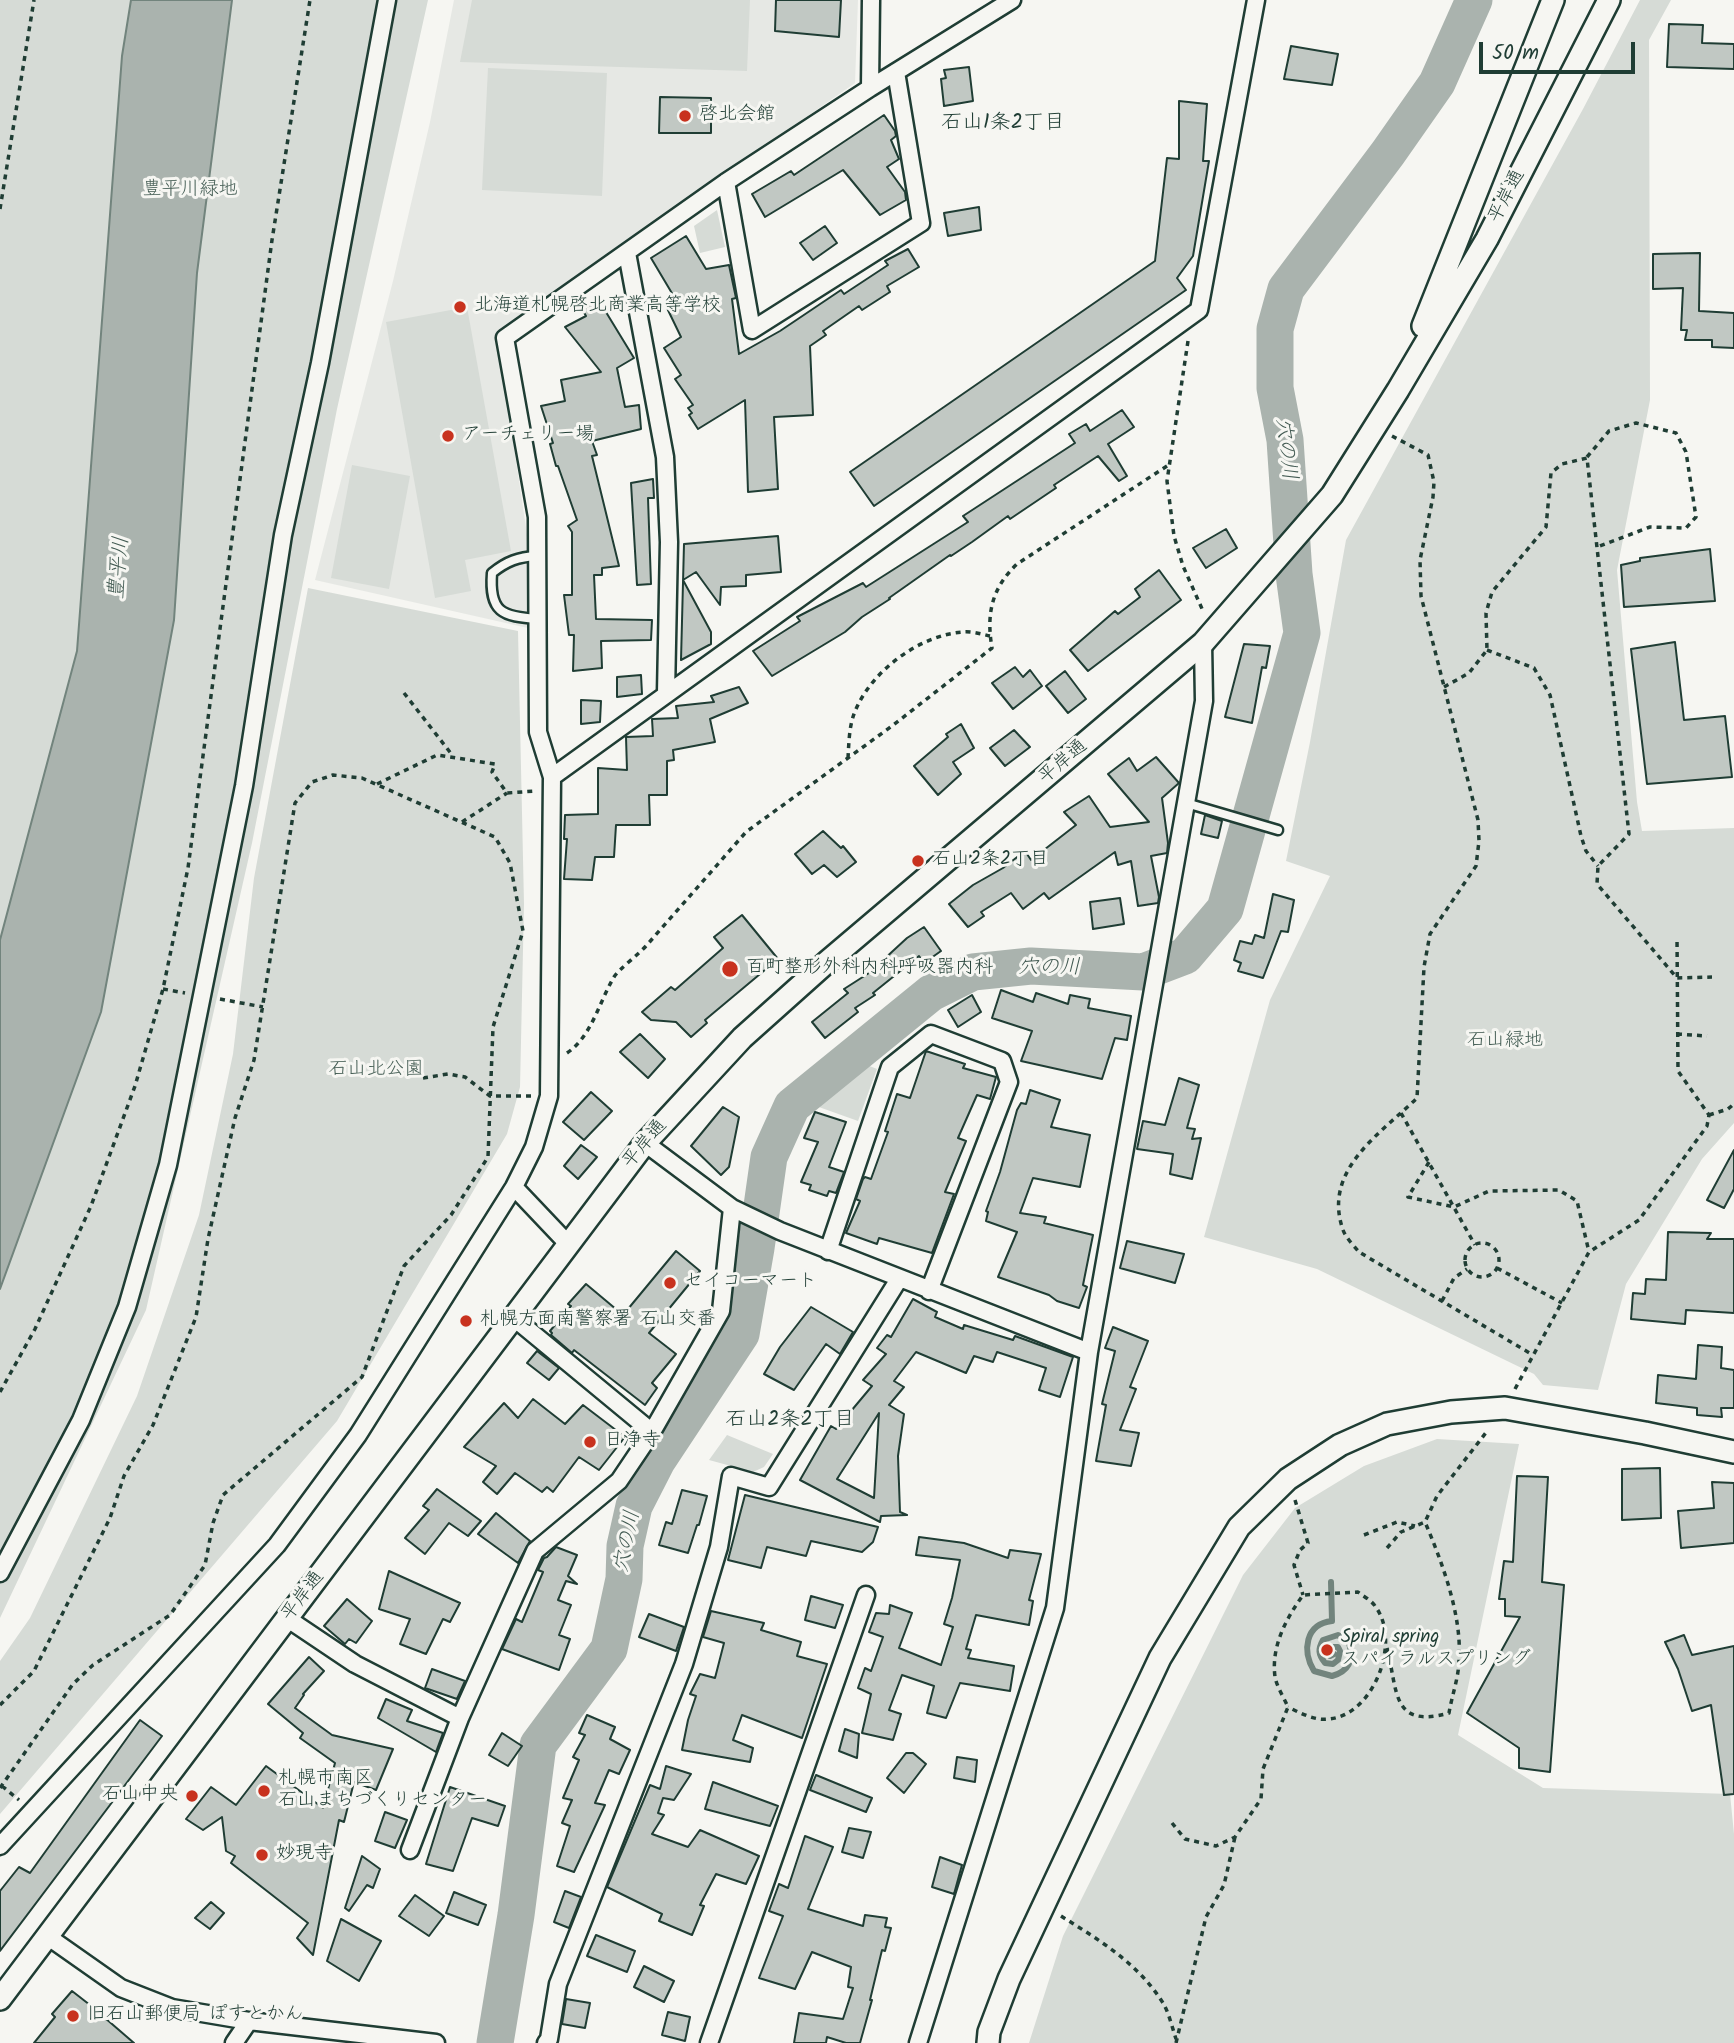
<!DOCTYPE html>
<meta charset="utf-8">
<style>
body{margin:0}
#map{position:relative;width:1734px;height:2043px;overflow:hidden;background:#f6f6f2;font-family:Kalam,sans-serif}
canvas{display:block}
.scale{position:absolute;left:1479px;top:42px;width:156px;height:32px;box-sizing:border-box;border:4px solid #1f3d34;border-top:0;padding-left:9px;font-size:21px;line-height:24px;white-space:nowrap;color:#1f3d34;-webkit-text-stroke:5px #f6f6f2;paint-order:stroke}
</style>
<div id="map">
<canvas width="1734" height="2043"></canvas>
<div class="scale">50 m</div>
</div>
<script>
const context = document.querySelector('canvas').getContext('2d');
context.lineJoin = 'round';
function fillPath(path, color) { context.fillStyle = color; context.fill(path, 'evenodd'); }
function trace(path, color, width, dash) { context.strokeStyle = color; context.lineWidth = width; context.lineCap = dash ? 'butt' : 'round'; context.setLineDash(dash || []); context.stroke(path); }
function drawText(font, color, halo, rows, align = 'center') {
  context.font = font + ' Kalam,"Klee One",sans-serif'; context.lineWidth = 6; context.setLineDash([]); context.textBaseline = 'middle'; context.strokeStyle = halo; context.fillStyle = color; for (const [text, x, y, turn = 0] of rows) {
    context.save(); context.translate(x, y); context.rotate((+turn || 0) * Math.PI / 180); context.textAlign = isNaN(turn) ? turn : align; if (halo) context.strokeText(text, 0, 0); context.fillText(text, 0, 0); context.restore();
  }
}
fillPath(new Path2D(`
 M454,0H858L855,83L497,333L528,541V628L315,580L393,281L430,122Z`), '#e6e8e4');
fillPath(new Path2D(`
 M0,0H428L337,409L252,843L146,1310L0,1618Z
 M472,0H750L747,71L460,62Z
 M1640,0H1671L1649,40L1650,400L1617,570L1637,802L1642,831L1734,828V1123L1702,1159L1626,1284L1598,1390L1543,1385L1534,1374L1317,1269L1204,1237L1270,1000L1330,876L1286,861L1310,742L1346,540L1583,109Z
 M488,68L607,73L602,196L482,190Z
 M717,210L725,247L700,253L694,226Z
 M467,307L511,551L465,560L471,591L435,598L386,322Z
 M352,465L410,476L389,589L331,578Z
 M308,588L518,631L524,904L520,1087L507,1134L337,1421L0,1814V1661L30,1618L137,1396L199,1215L233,1054L254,878Z
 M867,1065L877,1069L858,1121L816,1106Z
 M727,1435L773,1454L764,1467L753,1472L709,1460Z
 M1437,1439L1519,1444L1458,1735L1543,1788L1730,1794L1734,1834V2043H1029L1063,1936L1243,1575L1295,1508L1364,1466Z`), '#d6dbd6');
const water = new Path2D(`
 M131,0H232L197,273L174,620L101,1012L0,1289V940L77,651L122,56Z`);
fillPath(water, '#aab3ae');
trace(water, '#72847d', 2);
trace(new Path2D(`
 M1331,1652L1334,1654L1330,1656L1327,1652L1329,1647H1338L1340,1651L1338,1660L1333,1664L1325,1663C1318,1654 1318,1649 1323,1640L1338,1635L1349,1643C1354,1660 1349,1671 1332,1676L1314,1671C1302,1651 1305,1624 1332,1621L1331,1582`), '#72847d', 6);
trace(new Path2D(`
 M495,2043L516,1915L538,1745L609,1649L624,1579L625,1546L634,1506L657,1461L741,1334L756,1248L769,1157L792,1106L931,993L973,972L1031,966L1143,972L1185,956L1225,909L1302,633L1294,574L1285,440L1275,388V329L1286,289L1388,153L1437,83L1474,0`), '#aab3ae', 37);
const building = new Path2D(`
 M776,0H841L839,37L775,31Z
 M1669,24L1703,25L1702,43L1734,44V69L1667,67Z
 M1291,46L1338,54L1332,85L1284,79Z
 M969,67L973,101L944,106L941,79L946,78L944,70Z
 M660,97L711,98V133H659Z
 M1179,101L1207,104L1203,161H1209L1193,256L1177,278L1186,290L874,506L850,472L1155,261L1167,158L1179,159Z
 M884,115L895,131L896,136L891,140L899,159L887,167L905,192L906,200L880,215L843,170L765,217L752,194L791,171L794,175Z
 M979,207L981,230L948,236L944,213Z
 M825,226L837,243L813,260L800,243Z
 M686,236L706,269L729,265L736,298L732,299L739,354L780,331L841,290L844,294L888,265L885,261L908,249L919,267L887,286L890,292L862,310L859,306L823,331L826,335L810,346L813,415L774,417L778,489L748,492L745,400L698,429L689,415L692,413L688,408L693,405L675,379L681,375L664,348L681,337L666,306L676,300L651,258Z
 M1700,253L1699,311L1734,313V348L1712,347V340H1685L1687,330H1681L1683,288L1653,289V254Z
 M598,299L634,358L617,368L625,407L639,405L641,429L592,441L597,455L592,456L619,566L602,568V575H594L596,619L652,620L651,640L601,641L602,668L573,671L574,635H569L564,595H572V532L568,526L577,520L558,466H556L550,444L553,443L541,406L565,401L561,380L601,372L565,327L586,316L582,309Z
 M1122,410L1134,427L1108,444L1127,476L1119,481L1098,456L1054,485L1056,488L1010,519L1008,516L972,542L951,556L950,555L889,598L890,599L862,617L845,632L772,676L753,651L800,621L797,617L863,583L866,587L968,522L963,516L1075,443L1069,434L1086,424L1090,431Z
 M653,479L654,498H648L651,584L637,585L631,483Z
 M1226,529L1237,548L1206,568L1193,548Z
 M778,536L781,572L746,575V586L721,587L720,605L696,572L683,580L711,632V644L681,660L684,544Z
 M1710,549L1715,601L1624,607L1621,565L1640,561V558Z
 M1159,570L1181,600L1088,671L1070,650L1115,611L1118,614L1140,597L1135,589Z
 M1675,642L1684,720L1725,716L1732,777L1647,784L1631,649Z
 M1244,644L1270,646L1266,668L1262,667L1252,723L1225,717Z
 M1015,667L1023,677L1030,670L1042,686L1013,709L992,683Z
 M1065,671L1086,699L1068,713L1046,686Z
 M641,675L642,694L617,697V677Z
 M739,687L748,703L710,719L715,742L673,750L674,760L667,761V795H649L650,825H616L614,857H595L592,880L564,879L567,839H564L565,815L598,814V768L627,770L626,737L653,736L652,719L678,718L676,706L714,702L711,696Z
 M581,700L601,701L600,722L581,724Z
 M961,724L974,748L953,762L961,774L938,795L914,766L948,737L946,734Z
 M1014,730L1030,747L1005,766L990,748Z
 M1156,757L1179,783L1162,798L1168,843L1167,853L1151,856L1159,897L1158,903L1138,906L1131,861L1118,865L1115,852L1049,899L1044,893L1023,909L1011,893L981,912L984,916L968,927L949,904L973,885L1003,868L1025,851L1031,860L1076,825L1064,812L1089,796L1110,827L1149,822L1108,774L1129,758L1137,771Z
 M1205,815L1222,821L1218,838L1201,834Z
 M823,831L841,848L843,846L856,862L837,877L824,865L812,874L795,854Z
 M1273,894L1294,900L1288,932L1281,931L1263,978L1238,971L1241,963L1234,960L1240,941L1252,944L1255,935L1264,938Z
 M1120,898L1124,924L1093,929L1090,902Z
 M742,915L778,959L705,1020L707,1023L691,1037L676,1022L651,1020L642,1012L671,987L675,990L723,948L714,937Z
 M924,927L941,951L924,963L919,956L873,993L875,995L855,1008L858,1012L825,1038L812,1022L848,993L844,989L869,973L907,938Z
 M1001,990L1033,1002L1036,993L1068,1004L1070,995L1090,999L1088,1008L1131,1016L1127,1040L1115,1038L1102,1079L1021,1061L1032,1031L992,1018Z
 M972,995L981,1012L958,1027L948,1010Z
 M640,1034L665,1059L648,1078L620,1052Z
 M926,1051L965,1064L963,1068L996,1077L990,1099L977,1095L958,1138L966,1141L945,1192L954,1194L932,1253L879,1238L877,1244L846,1233L860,1201L856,1199L863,1179L865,1177L871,1179L888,1132L885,1131L897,1094L910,1098Z
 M1179,1078L1199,1085L1187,1128L1195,1129L1192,1139L1201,1138L1192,1179L1170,1174L1173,1154L1137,1149L1143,1121L1165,1125Z
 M1030,1090L1060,1100L1051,1127L1090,1135L1080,1187L1033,1178L1020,1213L1046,1217L1044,1223L1093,1235L1083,1285L1087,1287L1079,1308L1057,1301L1049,1295L998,1277L1017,1232L986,1221L988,1212L986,1211L1000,1172L1017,1110L1021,1103L1026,1104Z
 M591,1092L612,1111L584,1140L563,1122Z
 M723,1107L739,1117L729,1167L721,1175L691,1146Z
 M815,1112L846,1122L829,1167L844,1172L836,1193L829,1191L827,1196L809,1190L811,1185L801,1182L818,1142L804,1138Z
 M581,1145L597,1157L578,1179L564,1166Z
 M1734,1150V1189L1724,1208L1707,1200Z
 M1668,1232L1711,1233L1707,1239H1734V1313L1686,1310L1685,1324L1631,1319L1633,1293L1645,1294L1646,1279L1666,1280Z
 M1127,1241L1184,1254L1175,1283L1120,1268Z
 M676,1251L700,1271L649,1333L676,1354L652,1383L657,1388L645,1405L574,1350L572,1353L551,1335L552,1333L550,1331L571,1306L568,1304L586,1284L623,1315Z
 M913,1299L937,1312L935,1317L963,1329L964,1325L1013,1340L1015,1336L1073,1357L1060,1397L1039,1390L1046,1368L997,1352L993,1362L974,1356L966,1373L916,1352L894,1381L904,1387L889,1405L904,1414L898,1456L900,1512L907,1515L881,1516L880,1522L800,1480L831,1426L836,1429L872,1386L863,1380L886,1354L877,1348L887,1335L891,1337ZM879,1413L874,1498L837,1479Z
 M811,1307L853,1332L840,1354L826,1344L794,1390L764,1374L780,1347Z
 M1113,1327L1148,1341L1130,1387L1136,1389L1120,1430L1139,1433L1131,1466L1096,1461L1106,1405L1102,1404L1115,1351L1105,1348Z
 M1698,1345L1722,1347L1721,1368L1734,1370V1408H1721L1722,1417L1697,1415V1408L1656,1403L1658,1375L1696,1379Z
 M537,1351L559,1368L549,1380L527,1363Z
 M533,1399L565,1424L583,1405L625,1437L599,1470L579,1457L553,1492L547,1487L542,1492L515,1473L497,1494L483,1482L496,1466L464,1447L504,1403L518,1418Z
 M1660,1468L1661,1518L1622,1520V1469Z
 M1517,1476L1548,1477L1542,1582L1564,1585L1550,1772L1519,1768V1748L1467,1713L1520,1617L1505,1616V1599H1499L1504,1561L1513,1562Z
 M1712,1482L1734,1483V1543L1681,1548L1678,1511L1714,1508Z
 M437,1489L481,1521L468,1536L449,1523L425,1554L405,1538L429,1510L423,1506Z
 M682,1490L707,1496L699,1525H697L688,1553L659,1545L666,1522L672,1524Z
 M745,1495L878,1527L873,1542L862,1552L811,1541L806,1556L767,1547L761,1568L728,1560Z
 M496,1513L530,1541L518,1563L478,1534Z
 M919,1537L964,1543L1008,1558L1010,1550L1041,1554L1029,1600L1033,1601L1029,1625L976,1615L966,1649L971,1650L968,1658L1014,1666L1010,1691L960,1683L946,1718L927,1713L934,1686L902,1675L889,1710L901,1714L893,1740L862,1733L871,1694L858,1688L865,1668L871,1671L883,1637L869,1632L876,1613L889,1614L890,1605L912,1613L899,1648L941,1665L953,1627L944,1624L952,1598L960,1560L916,1555Z
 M556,1547L577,1555L568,1576L577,1584L566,1581L558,1600L571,1605L559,1635L570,1639L559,1670L502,1649L516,1619L522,1622L543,1572L538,1570L544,1558L547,1557Z
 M389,1571L460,1603L450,1622L443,1619L426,1654L400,1644L410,1619L379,1609Z
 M811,1596L843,1605L835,1628L805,1620Z
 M347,1599L372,1621L356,1643L349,1639L345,1644L324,1626Z
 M711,1611L764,1623L761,1630L801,1642L797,1656L827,1664L802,1738L742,1715L733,1740L753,1748L750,1762L682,1750L688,1720L696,1696L690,1694L700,1674L715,1678L724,1643L703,1637Z
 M649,1614L684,1627L676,1651L639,1637Z
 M1684,1635L1692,1655L1734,1646V1794L1724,1795L1711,1705L1692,1711L1678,1669L1665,1642Z
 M309,1657L324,1671L303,1694L304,1695L295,1708L332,1735L393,1749L376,1790L354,1782L344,1822L339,1820L313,1955L297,1938L308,1923L231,1863L235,1856L226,1851L222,1817L203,1830L186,1819L211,1787L236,1805L266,1766L323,1808L335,1763L300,1738L303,1733L268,1704Z
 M432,1669L465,1681L457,1699L425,1688Z
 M386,1699L412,1710L407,1721L443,1733L436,1752L378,1718Z
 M587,1715L615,1727L610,1739L630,1750L619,1774L609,1770L595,1803L605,1805L574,1872L557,1866L570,1826L562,1823L572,1800L563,1798L579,1760L573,1757L585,1735L579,1733Z
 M140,1720L162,1736L0,1951V1891L19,1867L30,1873Z
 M845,1729L859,1734L857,1758L839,1751Z
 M502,1733L522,1746L508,1766L489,1755Z
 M906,1753H913L926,1764L904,1793L887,1778Z
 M957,1757L977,1760L975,1782L954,1778Z
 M666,1766L691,1774L674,1800L663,1798L658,1813L664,1815L652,1834L688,1847L700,1830L759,1856L746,1884L716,1874L700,1905L704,1906L692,1935L659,1921L662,1914L607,1887L650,1785L660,1789Z
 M816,1775L872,1798L866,1812L810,1790Z
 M713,1782L778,1806L770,1826L705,1809Z
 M450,1787L505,1806L498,1826L472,1818L453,1871L426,1864Z
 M385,1812L407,1820L395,1848L375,1841Z
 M849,1828L871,1832L863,1858L842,1852Z
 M805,1836L833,1847L808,1909L863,1926L865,1915L887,1918L885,1927L891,1928L885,1951L882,1950L870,2000H872L860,2043H846L827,2037L826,2043H794L799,2013L843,2019L853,1988L848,1987L851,1967L812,1952L795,1989L759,1978L783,1916L769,1911L779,1884L788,1888Z
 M362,1856L380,1869L373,1888L367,1885L349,1911L345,1908Z
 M940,1857L962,1865L954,1894L932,1887Z
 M565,1891L581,1897L569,1928L554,1922Z
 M454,1892L486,1905L478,1925L446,1913Z
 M415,1895L444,1916L429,1936L399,1916Z
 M211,1902L224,1913L210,1929L195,1918Z
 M341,1919L381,1941L359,1981L327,1961Z
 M596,1935L635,1951L627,1972L587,1956Z
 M644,1966L674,1981L664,2002L634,1987Z
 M72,1991L90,2005L134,2043H34L55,2017L52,2014Z
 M566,1999L590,2003L585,2028L562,2024Z
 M668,2012L690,2017L685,2041L662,2035Z`);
fillPath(building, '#c1c8c3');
trace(building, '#1f3d34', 2);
const service = new Path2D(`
 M537,556C518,557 507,561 492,573C489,612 502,617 538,619
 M1186,803L1278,830`);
const minor = new Path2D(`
 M870,88L871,0
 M726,182L752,330L921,223L896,72
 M627,253L665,457L669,542L666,693
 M552,777L1199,310L1256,0
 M645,1143L732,1208L780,1231L1089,1352
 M514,1187L569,1245
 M828,1251L890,1067L931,1034L1002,1061L1009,1082L929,1291
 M652,1432L721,1311L732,1208
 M0,1573L81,1420L127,1307L168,1165L244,786L283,535L320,363L387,0
 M288,1619L355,1664L460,1718L535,1551L619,1481L652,1432L514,1318
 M0,1846L277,1545L358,1435L514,1187L534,1147L549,1096L552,777L538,732L537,517L505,338L726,182L870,88L1012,0
 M410,1850L460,1718
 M47,1936L121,1988L172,2008L249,2021L436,2043
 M234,2043L249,2021
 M546,2043L549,2039L558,1984L684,1664L719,1547L731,1476L769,1487L899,1279
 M709,2043L866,1595
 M918,2043L1055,1608L1089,1352L1204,701L1203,643`);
const tertiary = new Path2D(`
 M1423,326L1553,0
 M0,1999L645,1143L742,1038L827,962L1203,643L1332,495L1398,390L1487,239L1609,0
 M988,2043L989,2032L1009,1979L1160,1658L1239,1527L1288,1479L1340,1445L1387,1424L1451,1412L1505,1408L1645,1433L1734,1452`);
trace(service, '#1f3d34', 13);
trace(minor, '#1f3d34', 21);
trace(tertiary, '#1f3d34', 26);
trace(new Path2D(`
 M0,209L34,0
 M1188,341L1167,481L1174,536L1183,566L1203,611
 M1392,436L1428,455L1434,482L1433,497L1420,560L1421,596L1478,820L1479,841L1476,866L1430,934L1424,967L1417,1098C1380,1134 1322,1170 1343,1230C1346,1238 1354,1246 1359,1252L1533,1355
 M1587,457L1609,431L1636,423L1676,433L1686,452L1696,517L1686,528L1650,527L1597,547
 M1487,650L1534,668L1550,695L1581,836L1586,851L1598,866
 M1444,687L1469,673L1487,650L1486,613L1492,592L1546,527L1551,473L1562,464L1587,458L1629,834L1598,866L1597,884L1677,978L1712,977
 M404,693L453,756
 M848,758C849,742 849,724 856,709C873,670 920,635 963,632C971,631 981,634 990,636
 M377,784L437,755L495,764L492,772L507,793L535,791
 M462,822L507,793
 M163,989L185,993
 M220,999L263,1007
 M1677,1034L1707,1036
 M567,1053C592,1036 599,1002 614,977C618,970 639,954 646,946L746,832L892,726L992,648C986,613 992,588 1017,564L1170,464
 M423,1078L448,1074L465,1077L490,1096H532
 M1401,1113L1475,1245
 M1709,1115L1728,1109L1734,1104
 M1429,1162L1408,1197L1454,1207L1489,1191L1559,1190L1577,1201L1589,1252
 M1465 1260a17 17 0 1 1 34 0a17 17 0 1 1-34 0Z
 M1497,1268L1562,1303
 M1442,1301L1454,1278L1467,1269
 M1515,1389L1589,1252L1639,1220L1707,1126L1709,1115L1678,1071L1677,937
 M0,1392L35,1329L91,1206L135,1086L163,989L188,868L272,240L310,0
 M1295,1500L1308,1543L1300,1550L1294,1565L1303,1595
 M1364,1535L1397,1522L1415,1526
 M1387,1548L1401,1532L1425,1522L1437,1496L1488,1430
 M1387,1648C1398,1691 1391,1729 1449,1713C1452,1695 1459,1677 1459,1659C1462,1615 1442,1562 1425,1522
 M0,1705L34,1671L110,1518L124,1476L153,1425L196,1317L208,1239L235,1118L254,1060L295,803L312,782L333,775L362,778L495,837L510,863L523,931L493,1027L488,1157L451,1215L404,1266L362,1377L223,1495L213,1523L205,1565L170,1615L93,1665L73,1684L0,1788
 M2,1786L19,1800
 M1172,1823L1185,1839L1216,1846L1235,1837L1261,1799L1263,1769L1288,1707C1284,1698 1277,1687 1275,1677C1271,1646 1286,1619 1303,1595L1358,1592C1363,1596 1371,1600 1375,1606C1402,1641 1374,1715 1329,1719C1315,1721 1300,1713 1288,1707
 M1061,1916C1099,1940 1138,1963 1163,2003C1169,2013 1172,2027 1176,2039
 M1176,2043L1206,1917L1224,1885L1235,1837`), '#1f3d34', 3.5, [5, 5]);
trace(service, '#f6f6f2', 8);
trace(minor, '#f6f6f2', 16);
trace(tertiary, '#f6f6f2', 21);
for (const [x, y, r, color] of [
 [685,116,7,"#c8321e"],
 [460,307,7,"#c8321e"],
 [448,436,7,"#c8321e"],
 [918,861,7,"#c8321e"],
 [730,969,9,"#c8321e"],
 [670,1283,7,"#c8321e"],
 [466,1321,7,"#c8321e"],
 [590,1442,7,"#c8321e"],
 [1327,1650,7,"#c8321e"],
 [264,1791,7,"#c8321e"],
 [192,1796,7,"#c8321e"],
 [262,1855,7,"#c8321e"],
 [73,2016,7,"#c8321e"]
]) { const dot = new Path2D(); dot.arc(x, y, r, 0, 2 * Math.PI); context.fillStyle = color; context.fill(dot); trace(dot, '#f6f6f2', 2.5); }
drawText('19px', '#1f3d34', '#f6f6f2', [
 ["啓北会館",699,116],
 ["北海道札幌啓北商業高等学校",474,307],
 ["アーチェリー場",462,436],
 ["石山2条2丁目",932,861],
 ["百町整形外科内科呼吸器内科",746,969],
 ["セイコーマート",684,1283],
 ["札幌方面南警察署 石山交番",480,1321],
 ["日浄寺",604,1442],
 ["Spiral spring",1341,1639],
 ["スパイラルスプリング",1341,1661],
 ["札幌市南区",278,1780],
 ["石山まちづくりセンター",278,1802],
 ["石山中央",178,1796,"right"],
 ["妙現寺",276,1855],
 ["旧石山郵便局 ぽすとかん",87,2016]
], 'left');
drawText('19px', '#445d54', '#f6f6f2', [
 ["豊平川緑地",190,191],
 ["石山緑地",1505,1042],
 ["石山北公園",376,1071]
]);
drawText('19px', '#1f3d34', '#f6f6f2', [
 ["平岸通",1508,197,-63],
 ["平岸通",1064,763,-41],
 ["平岸通",646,1145,-50],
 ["平岸通",304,1597,-53]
]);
drawText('21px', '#1f3d34', '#f6f6f2', [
 ["石山1条2丁目",1003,124],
 ["石山2条2丁目",790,1421]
]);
drawText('italic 21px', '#425a52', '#f6f6f2', [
 ["穴の川",1284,449,83],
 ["豊平川",121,568,-85],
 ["穴の川",1049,969],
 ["穴の川",629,1542,-79]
]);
</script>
